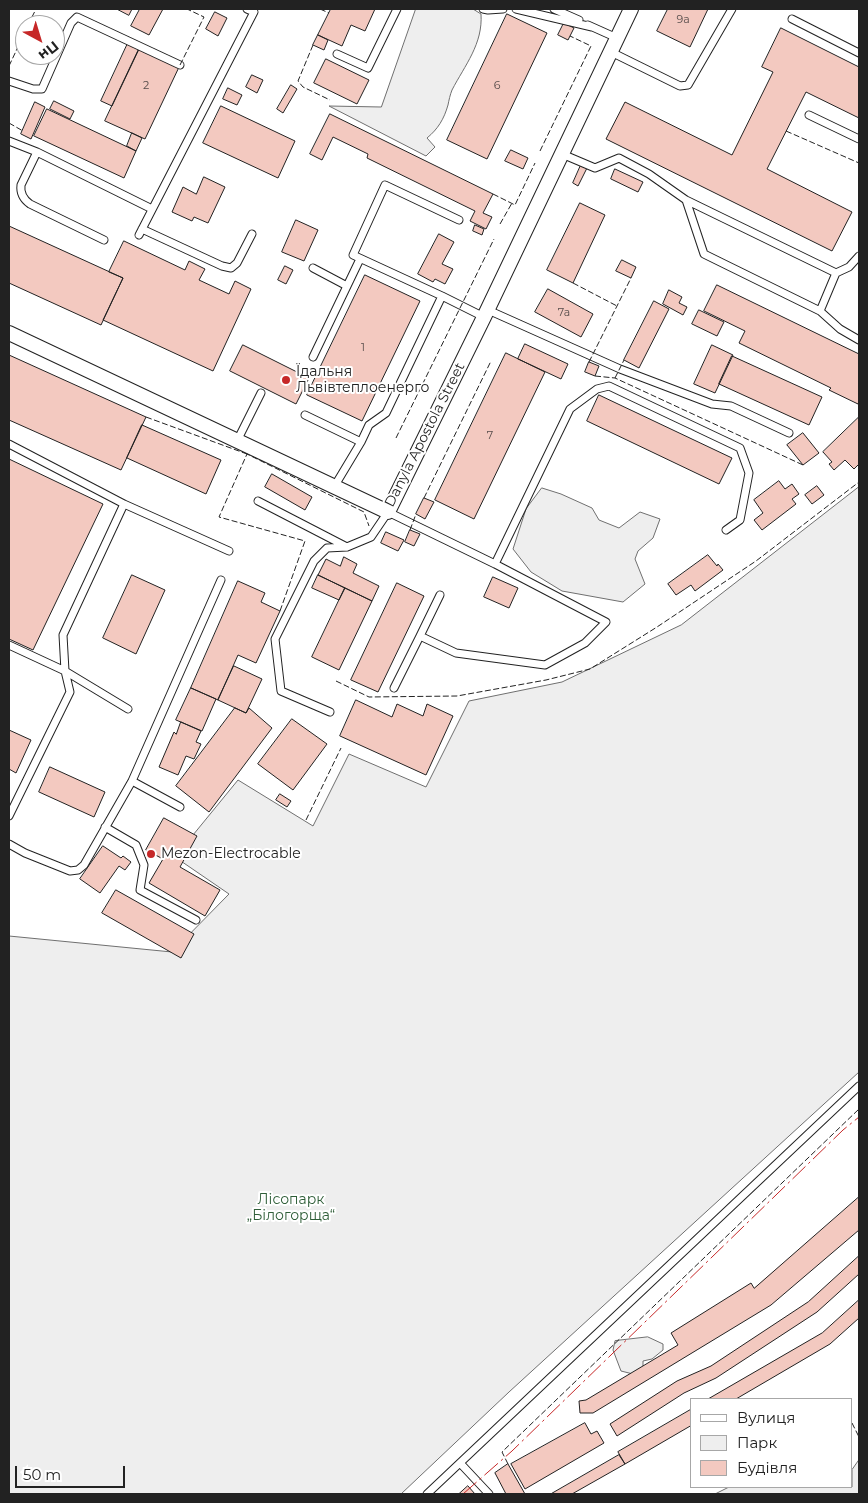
<!DOCTYPE html>
<meta charset="utf-8">
<style>
body{margin:0}
#map{position:relative;width:868px;height:1503px;overflow:hidden;background:#fff;font-family:Montserrat,sans-serif}
canvas{display:block}
.frame{position:absolute;inset:0;border:10px solid #222;pointer-events:none}
.legend{position:absolute;left:690px;top:1398px;width:162px;height:90px;box-sizing:border-box;background:#fff;border:1px solid #a7a7a7;margin:0;padding:6px 9px;list-style:none;font-size:15px;color:#222}
.legend li{display:flex;align-items:center;gap:10px;height:25px}
.legend b{width:25px;border:1px solid #a7a7a7}
.north{position:absolute;left:15px;top:15px;width:50px;height:50px;box-sizing:border-box;background:#fff;border:1px solid #a7a7a7;border-radius:50%;rotate:141deg;font-size:14px;font-weight:700;line-height:20px;text-align:center;color:#222}
.north::after{content:'';display:block;margin:auto;width:18px;height:22px;background:#c62828;clip-path:polygon(50% 0,100% 100%,50% 72%,0 100%)}
.scale{position:absolute;left:15px;top:1466px;width:110px;height:22px;box-sizing:border-box;border:2px solid #222;border-top:0;padding-left:6px;font-size:15px;line-height:18px;white-space:nowrap;color:#222;-webkit-text-stroke:4px #fff;paint-order:stroke}
</style>
<div id="map">
<canvas width="868" height="1503"></canvas>
<div class="frame"></div>
<ul class="legend">
<li><b style="height:6px;background:#fff"></b>Вулиця</li>
<li><b style="height:14px;background:#eee"></b>Парк</li>
<li><b style="height:14px;background:#f3c9c0"></b>Будівля</li>
</ul>
<div class="north">Пн</div>
<div class="scale">50 m</div>
</div>
<script>
const context = document.querySelector('canvas').getContext('2d');
context.lineJoin = 'round';
function fillPath(path, color) { context.fillStyle = color; context.fill(path, 'evenodd'); }
function trace(path, color, width, dash) { context.strokeStyle = color; context.lineWidth = width; context.lineCap = dash ? 'butt' : 'round'; context.setLineDash(dash || []); context.stroke(path); }
function drawText(font, color, halo, rows, align = 'center') {
  context.font = font + ' Montserrat,sans-serif'; context.lineWidth = 4; context.setLineDash([]); context.textBaseline = 'middle'; context.strokeStyle = halo; context.fillStyle = color; for (const [text, x, y, turn = 0] of rows) {
    context.save(); context.translate(x, y); context.rotate((+turn || 0) * Math.PI / 180); context.textAlign = isNaN(turn) ? turn : align; if (halo) context.strokeText(text, 0, 0); context.fillText(text, 0, 0); context.restore();
  }
}
const green = new Path2D(`
 M416,9H473L481,14C483,44 465,65 452,90C450,95 449,100 448,105C444,119 438,129 427,138L435,147L426,156L329,106L381,107Z
 M859,487V1072L509,1392L401,1494H9V936L172,952L229,894L175,857L238,780L313,826L349,754L426,787L469,701L562,682L681,625Z
 M542,488L561,494L592,508L599,520L619,528L640,512L660,519L653,538L638,551L635,559L645,584L623,602L562,591L531,572L513,549L526,509Z
 M648,1337L663,1344V1350L652,1359L643,1361V1368L637,1375L621,1371L613,1350L615,1341Z
 M859,1460V1494H715L729,1487H852V1470Z`);
fillPath(green, '#eee');
trace(green, '#6f6f6f', 1);
const building = new Path2D(`
 M117,9H132L129,15Z
 M140,9H163L149,35L131,26Z
 M331,9H375L365,31L351,25L342,46L318,35Z
 M668,9H708L690,47L657,31Z
 M215,12L227,18L218,36L206,29Z
 M507,14L547,33L487,159L447,140Z
 M564,23L574,28L568,40L558,35Z
 M781,28L859,67V118L806,92L767,169L852,212L832,251L606,139L625,102L732,155L773,72L762,67Z
 M318,35L328,40L324,50L313,45Z
 M129,41L140,47L112,106L101,101Z
 M140,47L180,65L145,139L105,121Z
 M326,59L369,80L357,104L314,83Z
 M252,75L263,80L257,93L246,87Z
 M291,85L297,89L283,113L277,109Z
 M228,88L242,95L237,105L223,99Z
 M54,101L74,111L70,119L50,109Z
 M35,102L45,107L31,139L21,134Z
 M221,106L295,141L278,178L203,143Z
 M47,109L136,151L124,178L34,136Z
 M330,114L493,194L483,213L492,217L486,229L470,221L475,211L367,158L368,154L333,137L322,160L310,154Z
 M132,133L142,138L136,151L127,146Z
 M511,150L528,158L523,169L505,161Z
 M581,165L587,168L578,186L573,183Z
 M615,169L643,182L638,192L611,179Z
 M204,177L225,187L208,223L194,217L192,221L172,212L183,187L196,194Z
 M580,203L605,215L573,283L547,270Z
 M296,220L318,230L304,261L282,252Z
 M475,225L484,229L482,235L473,231Z
 M9,226L123,278L101,325L9,283Z
 M439,234L454,242L442,264L453,269L445,284L435,279L433,282L418,274Z
 M124,241L185,270L189,261L205,269L199,280L229,294L235,281L251,289L213,371L103,320L123,278L109,272Z
 M622,260L636,267L631,278L616,271Z
 M285,266L293,270L286,284L278,280Z
 M365,275L420,301L362,421L307,395Z
 M717,285L859,354V401L858,404L829,390L831,388L739,343L745,331L704,311Z
 M548,289L593,314L581,337L535,312Z
 M669,290L682,297L679,303L687,307L683,315L663,304Z
 M654,301L669,309L639,368L624,360Z
 M699,310L724,322L717,336L692,324Z
 M525,344L568,364L561,379L518,359Z
 M243,345L309,378L296,404L230,371Z
 M712,345L733,355L715,393L694,384Z
 M506,353L545,372L474,519L435,500Z
 M9,355L146,417L121,470L9,420Z
 M732,356L822,397L809,425L719,384Z
 M589,362L599,366L595,376L585,372Z
 M599,395L732,458L719,484L587,421Z
 M859,417V464L854,469L845,460L834,470L829,464L832,462L823,452Z
 M142,425L221,460L206,494L127,458Z
 M803,433L819,453L803,465L787,445Z
 M9,459L103,504L33,650L9,639Z
 M272,474L312,497L305,510L265,487Z
 M779,481L785,489L792,484L799,494L792,499L796,504L762,530L754,520L763,513L754,500Z
 M817,486L824,495L812,504L805,495Z
 M424,498L434,502L425,519L416,514Z
 M410,530L420,534L414,546L405,542Z
 M386,532L404,540L398,551L381,543Z
 M708,555L717,566L718,564L723,570L695,591L691,585L676,595L668,584Z
 M344,557L357,564L353,573L379,586L372,601L318,575L326,559L340,566Z
 M132,575L165,590L136,654L103,638Z
 M318,575L345,588L339,600L312,588Z
 M493,577L518,588L509,608L484,597Z
 M238,581L265,593L261,602L280,611L256,663L238,655L218,700L191,688Z
 M397,583L424,596L378,692L351,680Z
 M345,588L372,601L339,670L312,657Z
 M234,666L262,679L246,713L218,700Z
 M191,688L216,699L202,731L176,720Z
 M356,700L392,717L397,704L423,716L427,704L453,716L426,775L340,736Z
 M235,708L246,713L249,708L272,728L209,812L176,786Z
 M292,719L327,744L293,790L258,764Z
 M181,722L201,731L196,742L201,744L194,759L186,756L178,775L159,767L174,732L176,734Z
 M9,730L31,740L16,773L9,769Z
 M50,767L105,792L94,817L39,792Z
 M280,794L291,801L287,807L276,800Z
 M164,818L197,836L180,867L220,890L205,916L149,883L163,859L146,850Z
 M103,846L121,858L123,856L131,862L125,870L119,866L100,893L80,879Z
 M116,890L194,934L181,958L102,913Z
 M859,1197V1230L771,1305L593,1413H580L579,1401L586,1400L678,1345L671,1333L751,1283L754,1288Z
 M859,1256V1274L817,1312L716,1378L684,1393L617,1436L610,1424L677,1381L711,1366L808,1302Z
 M859,1300V1318L830,1344L736,1399H708L822,1333Z
 M692,1409V1425L625,1464L618,1452Z
 M585,1423L591,1434L597,1431L604,1443L525,1489L511,1464Z
 M619,1455L625,1464L572,1494H551Z
 M508,1464L525,1494H506L495,1473Z
 M468,1486L475,1494H459Z`);
fillPath(building, '#f3c9c0');
trace(building, '#222', 1);
const service = new Path2D(`
 M483,9L488,10L503,9
 M516,9L592,27
 M554,9L579,20
 M792,19L859,53
 M588,25L617,38
 M611,52L680,86L688,85L732,9
 M337,54L368,68L397,9
 M9,81L33,89H42L71,23L77,17L180,65
 M809,115L859,139
 M9,141L37,152L152,209
 M37,152L21,185C20,193 23,199 30,204L104,240
 M562,154L595,168L619,158L649,174L686,200L836,273L849,267L859,256
 M686,200L704,254L820,311
 M142,229L222,266L231,268L237,263L252,234
 M139,235L254,12L247,9
 M313,268L347,286
 M836,273L820,311L840,329L859,340
 M442,296L484,317
 M488,310L620,369L712,404L731,406L789,433
 M313,357L360,259
 M305,415L361,442
 M237,441L261,393
 M9,444L124,504L63,635L65,671L70,692L9,816
 M334,487L361,442L369,425L386,413L442,296L353,255L385,185L459,220
 M258,501L347,547
 M124,504L229,551
 M495,564L570,409L597,389L609,386L740,448L749,473L740,520L726,530
 M9,645L65,671L128,709
 M394,688L420,636
 M330,712L281,691L275,639L314,561L327,548L347,547L371,537L388,512L495,564L606,622L585,643L545,665L456,653L420,636L440,595
 M132,781L180,807
 M105,827L136,845L144,865L140,890L196,920
 M9,844L25,853L70,871L78,870L84,865L132,781L221,580
 M460,1463L489,1494
 M427,1494L859,1086`);
const minor = new Path2D(`
 M9,333L388,512L484,317L631,9`);
trace(service, '#222', 9);
trace(minor, '#222', 16);
trace(service, '#fff', 7);
trace(minor, '#fff', 14);
trace(new Path2D(`
 M320,9L329,13
 M28,25L36,9
 M313,45L298,81L303,87L330,100
 M180,65L204,17L187,9
 M9,66L25,32
 M9,123L23,131
 M786,131L859,163
 M540,151L591,46L570,36
 M493,194L515,205L535,163
 M500,224L512,203
 M573,283L617,306
 M589,362L631,278
 M595,376L615,378L803,465
 M615,378L624,360
 M146,417L247,454
 M396,438L494,239
 M424,498L491,361
 M410,530L416,514
 M280,611L305,541L219,517L247,454L364,512L369,526
 M336,681L369,697L457,696L546,680L590,669L657,627L756,561L859,482
 M306,820L341,748
 M852,1423L859,1437
 M508,1464L502,1452L859,1109`), '#222', 1, [6, 2.5]);
trace(new Path2D(`
 M463,1494L512,1451L843,1130L859,1117`), '#c62828', 1, [18, 4, 2.5, 4]);
for (const [x, y, r, color] of [
 [286,380,5,"#c62828"],
 [151,854,5,"#c62828"]
]) { const dot = new Path2D(); dot.arc(x, y, r, 0, 2 * Math.PI); context.fillStyle = color; context.fill(dot); trace(dot, '#fff', 2); }
drawText('11px', '#564c4a', null, [
 ["9а",683,20],
 ["2",146,86],
 ["6",497,86],
 ["7а",564,313],
 ["1",363,348],
 ["7",490,436]
]);
drawText('14px', '#222', '#fff', [
 ["Їдальня",296,372],
 ["Львівтеплоенерго",296,388],
 ["Mezon-Electrocable",161,854]
], 'left');
drawText('14px', '#222', '#fff', [
 ["Danyla Apostola Street",425,435,-63]
]);
drawText('14px', '#2f5e38', '#fff', [
 ["Лісопарк",291,1200],
 ["„Білогорща“",291,1216]
]);
</script>
